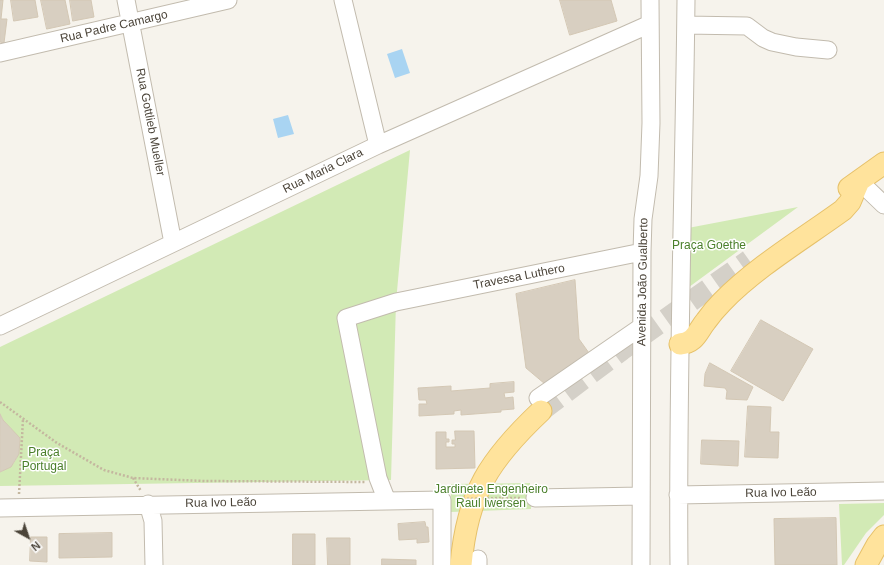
<!DOCTYPE html>
<meta charset="utf-8">
<style>
body{margin:0}
#map{position:relative;width:884px;height:565px;overflow:hidden;background:#f6f3ec;font-family:Arial,sans-serif}
canvas{display:block}
.north{position:absolute;left:8px;top:517px;width:40px;height:40px;-webkit-text-stroke:3px #fff;paint-order:stroke;rotate:140deg;font-size:11px;font-weight:700;line-height:16px;text-align:center;color:#4b4439}
.north::after{content:'';display:block;margin:auto;width:14px;height:18px;background:#4b4439;clip-path:polygon(50% 0,100% 100%,50% 72%,0 100%)}
</style>
<div id="map">
<canvas width="884" height="565"></canvas>
<div class="north">N</div>
</div>
<script>
const context = document.querySelector('canvas').getContext('2d');
context.lineJoin = 'round';
function fillPath(path, color) { context.fillStyle = color; context.fill(path, 'evenodd'); }
function trace(path, color, width, dash) { context.strokeStyle = color; context.lineWidth = width; context.lineCap = dash ? 'butt' : 'round'; context.setLineDash(dash || []); context.stroke(path); }
function drawText(font, color, halo, rows, align = 'center') {
  context.font = font + ' Arial,sans-serif'; context.lineWidth = 3; context.setLineDash([]); context.textBaseline = 'middle'; context.strokeStyle = halo; context.fillStyle = color; for (const [text, x, y, turn = 0] of rows) {
    context.save(); context.translate(x, y); context.rotate((+turn || 0) * Math.PI / 180); context.textAlign = isNaN(turn) ? turn : align; if (halo) context.strokeText(text, 0, 0); context.fillText(text, 0, 0); context.restore();
  }
}
fillPath(new Path2D(`
 M410,150L396,302L391,480L0,486V472C17,465 19,456 20,439L3,420L0,414V347Z
 M798,207L685,290L688,228Z
 M530,483L531,509L451,512V484Z
 M884,503V515L866,533L844,565H842L839,504Z`), '#d2eab5');
fillPath(new Path2D(`
 M402,49L410,73L395,78L387,54Z
 M288,115L294,134L278,138L273,119Z`), '#a9d4f2');
const building = new Path2D(`
 M0,0H3L1,19H7L4,43L0,42Z
 M11,0H35L38,17L14,21Z
 M41,0H65L70,24L47,29Z
 M70,0H91L94,17L73,21Z
 M560,0H611L617,21L570,35Z
 M575,280L579,339L589,353L545,384L526,368L516,294Z
 M761,320L813,349L783,401L731,371Z
 M710,363L753,387L747,400L726,399L727,391L725,388L704,386L705,374Z
 M514,382V392L504,393L505,398L513,397L514,409L501,410V412L461,415V410L454,411V414L419,416V404H427L426,400H419L418,388L451,386V391L490,388V384Z
 M748,406L771,407L770,432H779L778,458L745,457Z
 M0,414L3,420L20,438L19,454L11,467L0,472Z
 M455,431H474L475,468L436,469V432H446V439H449V442H446V447H455V444H452V440H455Z
 M702,440L739,441L738,466L701,464Z
 M836,518L837,565H775L774,519Z
 M425,522L426,527H428L429,542L417,543V539L399,540L398,524Z
 M112,533V557L59,558V534Z
 M293,534H315V565H293Z
 M31,537H47V562L30,561Z
 M327,538H350V565H328Z
 M382,559L416,560V565H382Z`);
fillPath(building, '#d8cfc1');
trace(building, '#d3c7b4', 1);
trace(new Path2D(`
 M541,411L622,350L749,260`), '#d4d0c8', 21, [21, 10]);
const minor = new Path2D(`
 M126,0L173,243
 M343,0L378,145
 M686,25L747,26L763,38L772,42L796,47L828,50
 M0,53L228,0
 M859,181L884,205
 M0,326L378,145L650,24
 M538,398L641,327
 M678,495L884,491
 M535,498L641,496
 M387,501L378,478L346,318L396,302L642,252
 M148,504L153,521L154,565
 M0,508L442,500V565
 M478,565V559
 M641,565L642,252L643,219L649,176L651,123L650,0
 M679,565C677,377 684,188 686,0`);
const major = new Path2D(`
 M849,188L884,163
 M680,344C696,342 697,332 706,321C711,314 716,308 722,302C756,267 803,239 843,210L850,202L859,181
 M461,565C467,493 490,459 541,411
 M866,565L877,545L884,536`);
trace(minor, '#c2bbae', 19);
trace(major, '#e6c16a', 23);
trace(new Path2D(`
 M0,402L57,443L104,470L133,478L205,481L365,482
 M133,478L141,491
 M19,494L23,419
 M502,498H520`), '#c4b79f', 2.5, [2, 2]);
trace(minor, '#fff', 17);
trace(major, '#ffe39c', 21);
trace(new Path2D(`
 M459,499L502,498`), '#c4b79f', 2.5, [2, 2]);
drawText('12px', '#4b4439', '#fff', [
 ["Rua Padre Camargo",114,27,-13],
 ["Rua Gottlieb Mueller",150,122,79],
 ["Rua Maria Clara",323,171,-26],
 ["Travessa Luthero",519,277,-11],
 ["Avenida João Gualberto",643,282,-89],
 ["Rua Ivo Leão",781,493,-1],
 ["Rua Ivo Leão",221,503,-1]
]);
drawText('12px', '#4a7f2a', '#fff', [
 ["Praça Goethe",709,246],
 ["Praça",44,453],
 ["Portugal",44,467],
 ["Jardinete Engenheiro",491,490],
 ["Raul Iwersen",491,504]
]);
</script>
